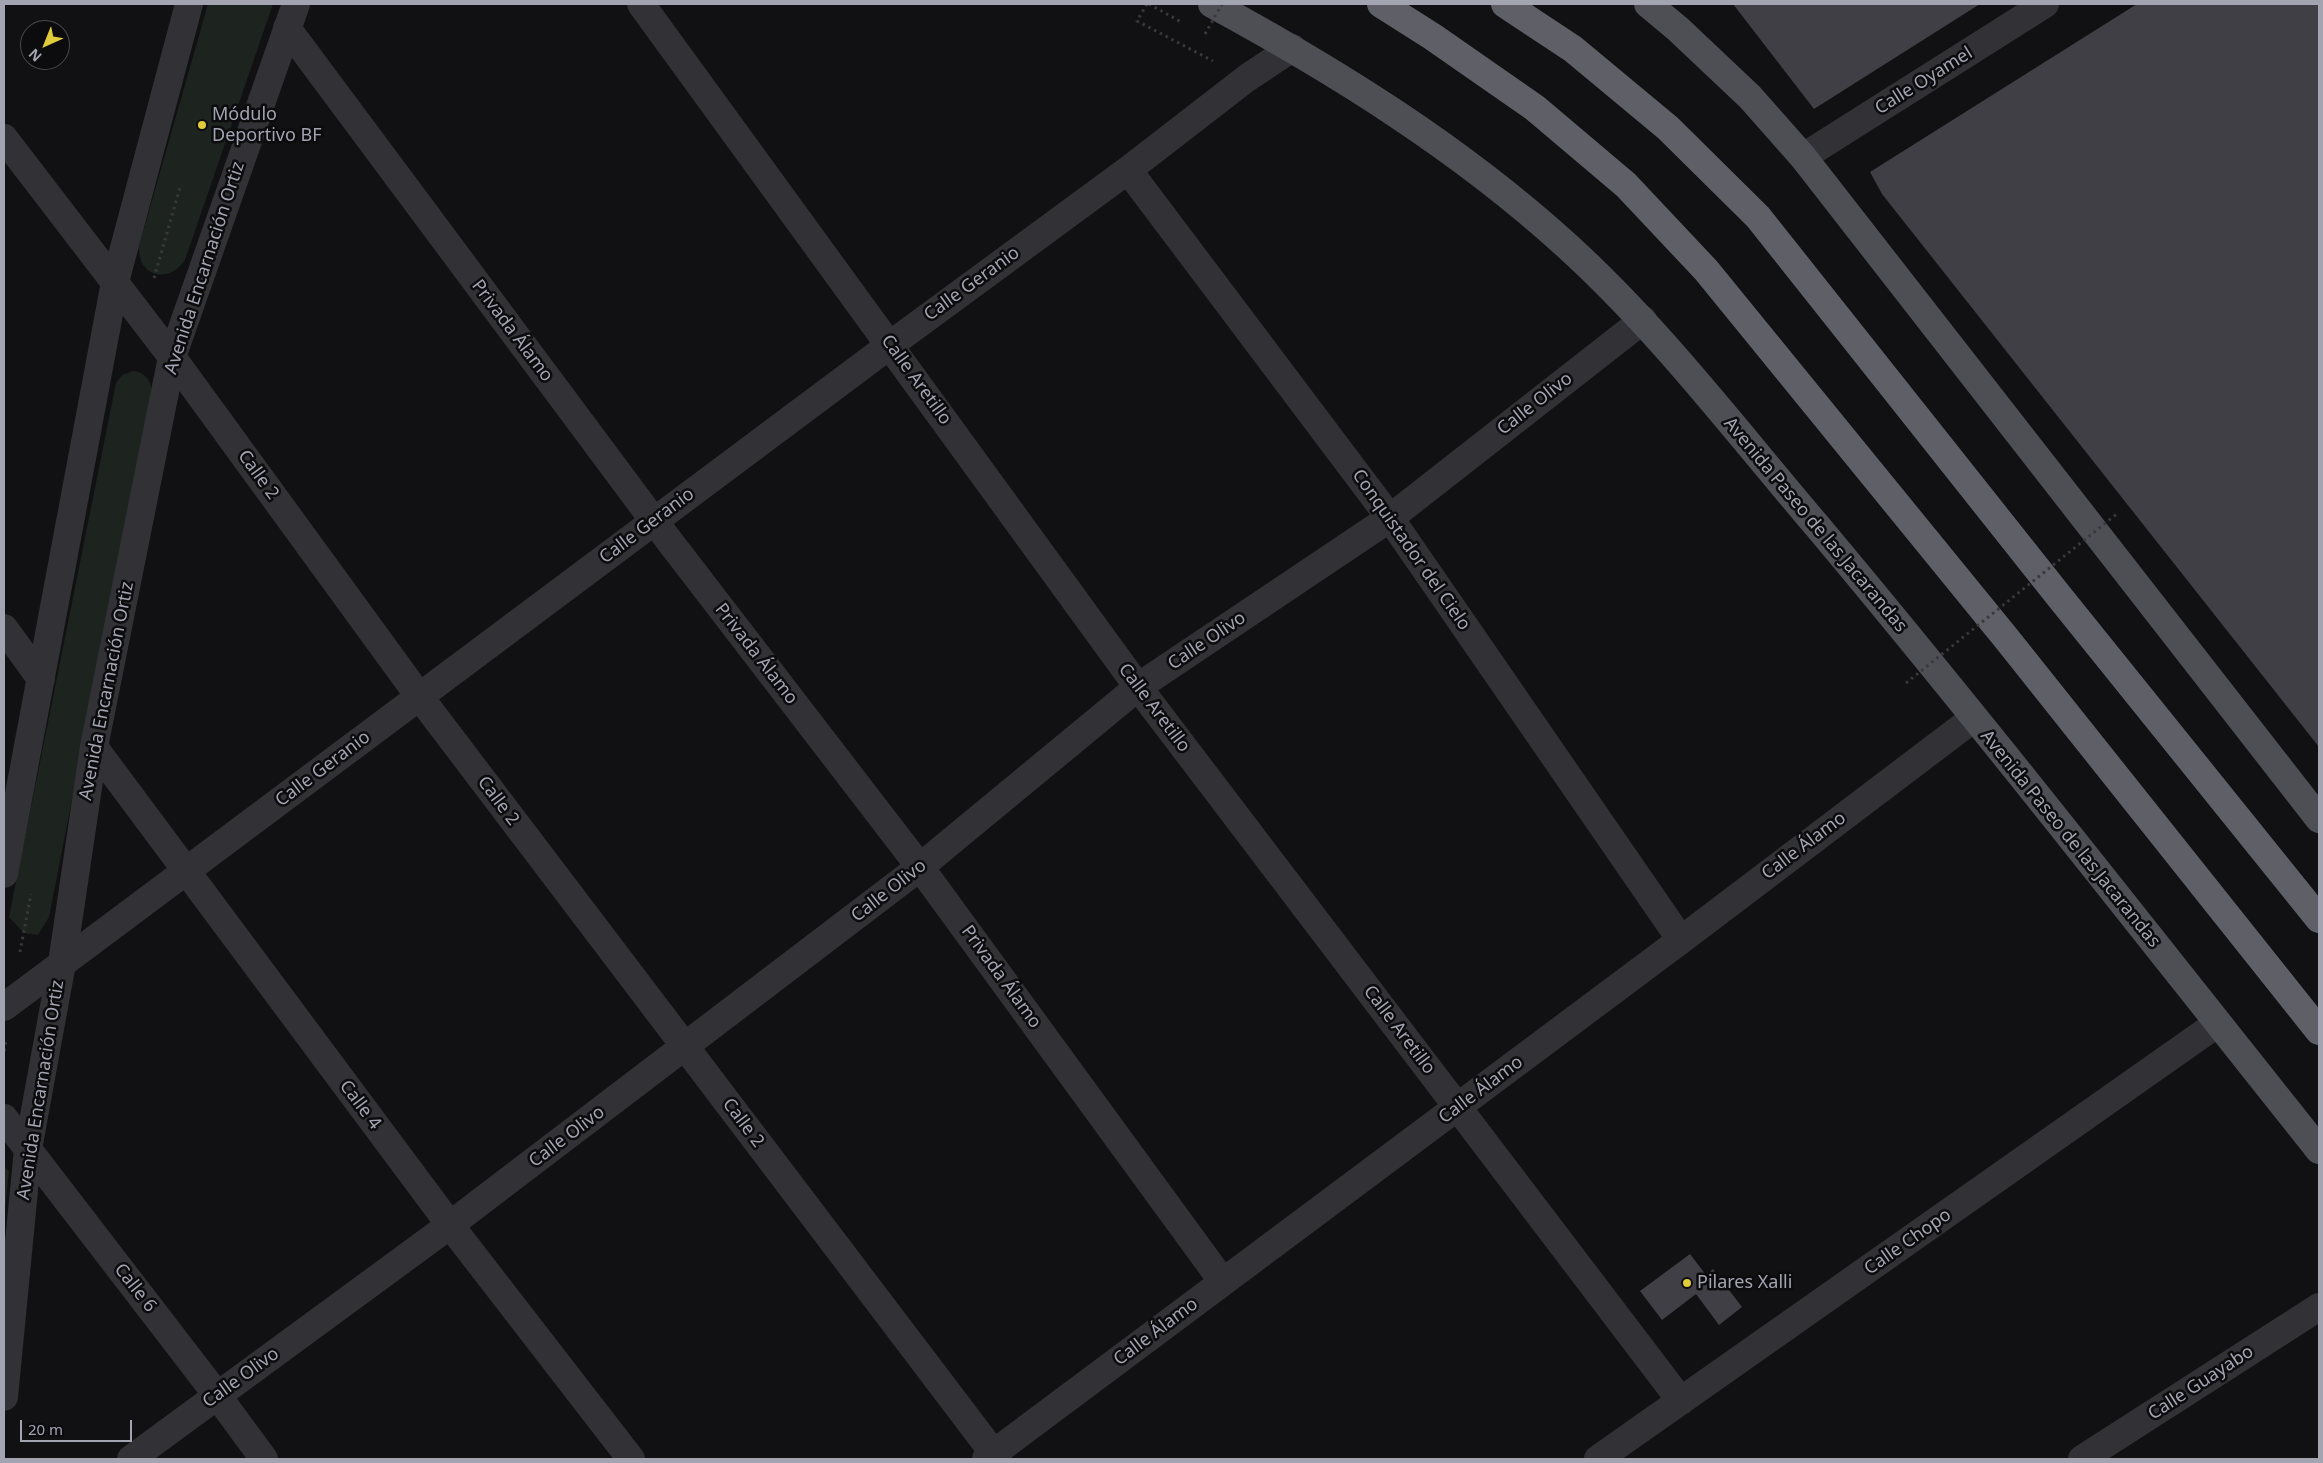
<!DOCTYPE html>
<meta charset="utf-8">
<style>
body{margin:0}
#map{position:relative;width:2323px;height:1463px;overflow:hidden;background:#111012;font-family:"Noto Sans",sans-serif}
canvas{display:block}
.frame{position:absolute;inset:0;border:5px solid #a3a4b1;pointer-events:none}
.north{position:absolute;left:20px;top:20px;width:50px;height:50px;box-sizing:border-box;background:#0c0b0d;border:1px solid #48484f;border-radius:50%;rotate:224deg;font-size:14px;font-weight:700;line-height:20px;text-align:center;color:#a3a4b1}
.north::after{content:'';display:block;margin:auto;width:18px;height:22px;background:#e0cb3a;clip-path:polygon(50% 0,100% 100%,50% 72%,0 100%)}
.scale{position:absolute;left:20px;top:1420px;width:112px;height:22px;box-sizing:border-box;border:2px solid #a3a4b1;border-top:0;padding-left:6px;font-size:15px;line-height:18px;white-space:nowrap;color:#a3a4b1;-webkit-text-stroke:4px #0c0b0d;paint-order:stroke}
</style>
<div id="map">
<canvas width="2323" height="1463"></canvas>
<div class="frame"></div>
<div class="north">N</div>
<div class="scale">20 m</div>
</div>
<script>
const context = document.querySelector('canvas').getContext('2d');
context.lineJoin = 'round';
function fillPath(path, color) { context.fillStyle = color; context.fill(path, 'evenodd'); }
function trace(path, color, width, dash) { context.strokeStyle = color; context.lineWidth = width; context.lineCap = dash ? 'butt' : 'round'; context.setLineDash(dash || []); context.stroke(path); }
function drawText(font, color, halo, rows, align = 'center') {
  context.font = font + ' "Noto Sans",sans-serif'; context.lineWidth = 5; context.setLineDash([]); context.textBaseline = 'middle'; context.strokeStyle = halo; context.fillStyle = color; for (const [text, x, y, turn = 0] of rows) {
    context.save(); context.translate(x, y); context.rotate((+turn || 0) * Math.PI / 180); context.textAlign = isNaN(turn) ? turn : align; if (halo) context.strokeText(text, 0, 0); context.fillText(text, 0, 0); context.restore();
  }
}
fillPath(new Path2D(`
 M208,4H273L185,260C168,285 137,276 139,246Z
 M133,371C144,372 150,379 152,390L49,917L38,935L24,933L9,917L116,383L122,375Z
 M4,1166L9,1171L4,1220Z`), '#1d241f');
fillPath(new Path2D(`
 M1733,4H1980L1814,109Z
 M2137,4H2319V747L1882,194L1870,172Z
 M1690,1254L1706,1275L1713,1269L1742,1307L1719,1325L1696,1294L1662,1320L1640,1291Z`), '#403f45');
trace(new Path2D(`
 M1147,4L1137,21L1213,61
 M1149,4L1183,23
 M154,278L181,184
 M20,952L31,894
 M4,1051L6,1040`), '#38383d', 3, [2.5, 4]);
trace(new Path2D(`
 M641,4L1138,687L1681,1401
 M287,28L654,521L920,867L1223,1282
 M4,138L172,357L419,696L998,1459
 M1803,157L2045,4
 M1128,170L1390,518L1681,940
 M4,628L41,679
 M94,747L450,1225L631,1459
 M4,874L115,282L189,4
 M4,1007L890,345L1128,170L1247,78L1292,48
 M4,1118L217,1395L264,1459
 M4,1397L28,1149L62,963L94,747L172,357L296,4
 M131,1459L450,1225L920,867L1138,687L1390,518L1643,320
 M986,1459L1681,940L1974,718
 M1598,1459L2218,1023
 M2082,1459L2319,1307`), '#323236', 28);
trace(new Path2D(`
 M1212,4C1337,72 1459,148 1565,244C1659,329 1736,431 1818,527C1989,731 2153,942 2319,1150
 M1648,4L1678,29L1750,97L1803,157L2319,819`), '#4e4e55', 28);
trace(new Path2D(`
 M1381,4L1433,37L1535,108L1626,185L1706,270L2006,638L2319,1031
 M1505,4L1573,49L1668,128L1758,217L2058,595L2319,919`), '#5e5f67', 28);
trace(new Path2D(`
 M1205,34L1222,4
 M1906,683L2118,513`), '#38383d', 3, [2.5, 4]);
for (const [x, y, r, color] of [
 [202,125,5,"#e0cb3a"],
 [1687,1283,5,"#e0cb3a"]
]) { const dot = new Path2D(); dot.arc(x, y, r, 0, 2 * Math.PI); context.fillStyle = color; context.fill(dot); trace(dot, '#0c0b0d', 2); }
drawText('18px', '#a3a4b1', '#0c0b0d', [
 ["Calle Oyamel",1924,81,-32],
 ["Avenida Encarnación Ortiz",205,268,-72],
 ["Calle Geranio",972,284,-36],
 ["Privada Álamo",512,331,53],
 ["Calle Aretillo",916,380,54],
 ["Calle Olivo",1535,404,-38],
 ["Calle 2",258,475,54],
 ["Avenida Paseo de las Jacarandas",1815,525,50],
 ["Calle Geranio",647,526,-37],
 ["Conquistador del Cielo",1411,550,55],
 ["Calle Olivo",1207,641,-34],
 ["Privada Álamo",756,654,52],
 ["Avenida Encarnación Ortiz",107,691,-79],
 ["Calle Aretillo",1154,708,53],
 ["Calle Geranio",323,769,-37],
 ["Calle 2",498,801,53],
 ["Avenida Paseo de las Jacarandas",2070,839,51],
 ["Calle Álamo",1804,846,-37],
 ["Calle Olivo",889,891,-38],
 ["Privada Álamo",1001,977,54],
 ["Calle Aretillo",1399,1030,53],
 ["Avenida Encarnación Ortiz",41,1090,-81],
 ["Calle Álamo",1481,1090,-37],
 ["Calle 4",360,1105,53],
 ["Calle 2",743,1123,53],
 ["Calle Olivo",567,1137,-37],
 ["Calle Chopo",1908,1242,-35],
 ["Calle 6",135,1288,52],
 ["Calle Álamo",1156,1332,-37],
 ["Calle Olivo",241,1378,-36],
 ["Calle Guayabo",2201,1383,-33]
]);
drawText('18px', '#a3a4b1', '#0c0b0d', [
 ["Módulo",212,115],
 ["Deportivo BF",212,136],
 ["Pilares Xalli",1697,1283]
], 'left');
</script>
